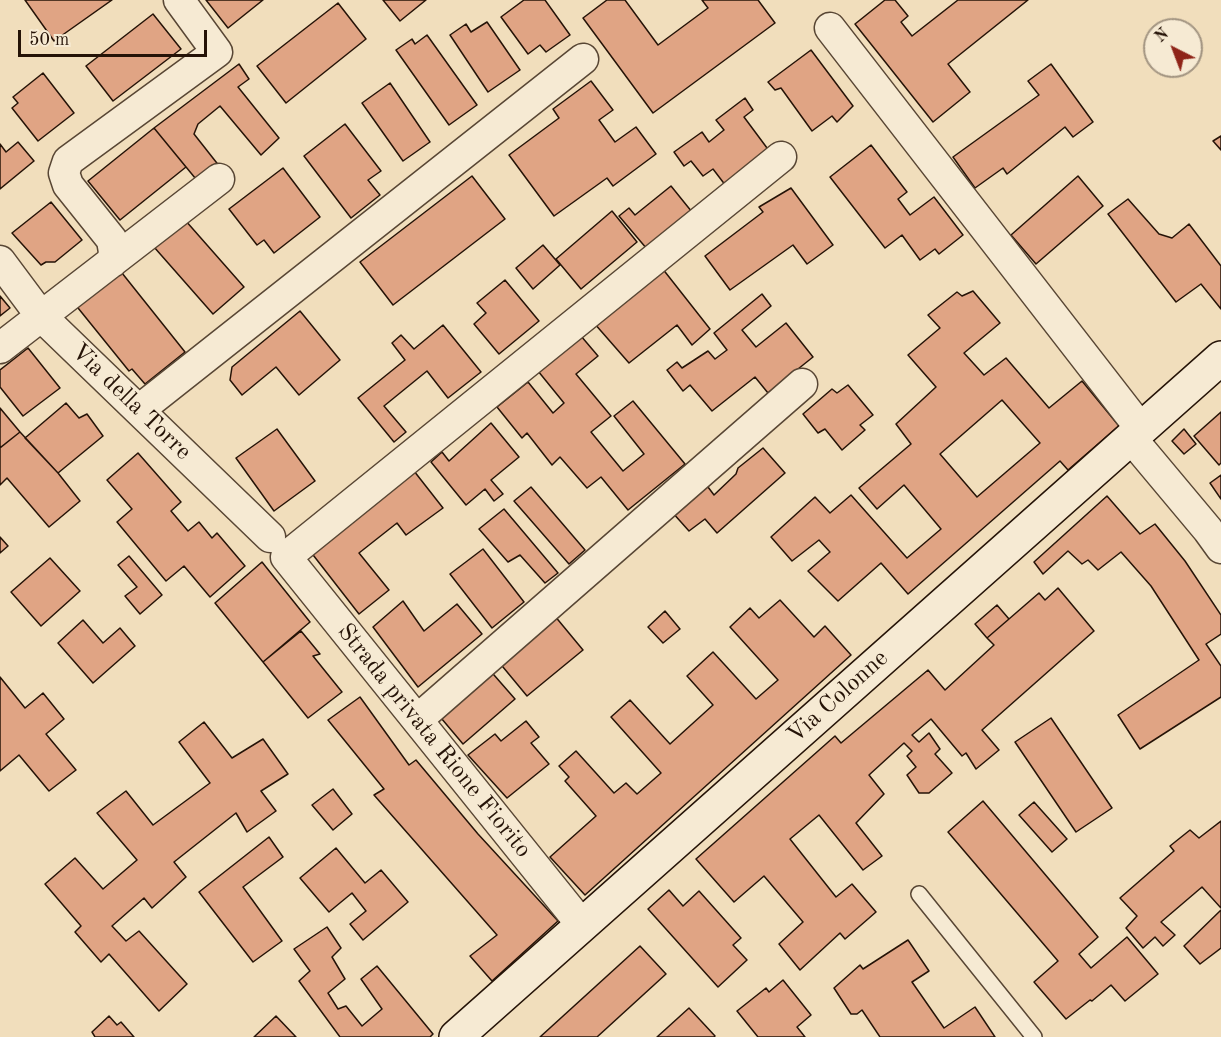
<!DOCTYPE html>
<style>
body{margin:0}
#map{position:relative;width:1221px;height:1037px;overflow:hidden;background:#f1debc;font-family:"Old Standard TT",serif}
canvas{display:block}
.north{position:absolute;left:1143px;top:18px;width:60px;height:60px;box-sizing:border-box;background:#f6ead3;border:2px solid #a29481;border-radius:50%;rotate:318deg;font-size:16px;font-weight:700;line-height:24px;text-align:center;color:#251307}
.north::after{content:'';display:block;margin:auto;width:21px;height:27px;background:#8f2418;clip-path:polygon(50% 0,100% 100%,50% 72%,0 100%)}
.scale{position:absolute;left:18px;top:30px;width:189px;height:27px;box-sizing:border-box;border:3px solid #251307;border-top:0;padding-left:8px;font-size:18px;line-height:21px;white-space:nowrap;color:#251307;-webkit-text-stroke:4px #f6ead3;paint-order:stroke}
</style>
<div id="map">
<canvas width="1221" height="1037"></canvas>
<div class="north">N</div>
<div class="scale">50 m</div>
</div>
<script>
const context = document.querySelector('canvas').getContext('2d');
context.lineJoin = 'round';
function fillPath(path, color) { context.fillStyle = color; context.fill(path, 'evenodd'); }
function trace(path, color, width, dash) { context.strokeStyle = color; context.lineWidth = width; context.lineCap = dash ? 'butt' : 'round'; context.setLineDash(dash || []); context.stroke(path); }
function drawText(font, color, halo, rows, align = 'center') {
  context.font = font + ' "Old Standard TT",serif'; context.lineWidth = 4.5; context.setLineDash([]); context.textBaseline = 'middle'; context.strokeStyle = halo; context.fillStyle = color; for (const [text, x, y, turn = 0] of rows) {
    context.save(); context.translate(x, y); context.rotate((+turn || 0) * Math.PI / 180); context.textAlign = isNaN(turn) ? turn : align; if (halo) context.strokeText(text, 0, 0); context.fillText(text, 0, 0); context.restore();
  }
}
const building = new Path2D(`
 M25,0H112L54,41Z
 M206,0H263L228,28Z
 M383,0H426L400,21Z
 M524,0H545L570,35L546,52L540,45L528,54L501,17Z
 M607,0H625L658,45L708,8L702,0H758L775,23L653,113L583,18Z
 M885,0H895L908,16L901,22L912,36L958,0H1028L948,64L970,92L933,122L855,24Z
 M338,3L366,39L286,103L257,66Z
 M153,14L181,49L113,101L86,66Z
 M487,22L520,70L488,92L450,35L466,24L471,32Z
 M427,35L477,105L449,125L396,50L412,39L415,44Z
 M811,50L853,106L837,122L832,116L812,131L781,88L775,90L768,82Z
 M239,64L249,79L238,87L279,138L261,155L220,106L198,124L194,134L220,167L200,184L154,128Z
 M1051,64L1093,122L1073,137L1065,127L1007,174L1003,168L975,188L953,157L1039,95L1028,81Z
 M43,73L74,113L38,141L12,108L18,103L13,97Z
 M591,81L613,110L599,120L615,142L636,127L656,154L613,186L607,178L554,216L509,155L559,118L553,109Z
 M390,83L430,142L403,161L362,103Z
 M745,98L753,110L744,117L770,152L726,186L713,169L703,176L691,161L684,166L674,152L702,132L709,142L724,130L716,120Z
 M345,124L381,171L368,180L380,195L351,218L304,156Z
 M154,128L186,167L120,220L88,181Z
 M1221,136V150L1213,141Z
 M18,142L34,161L0,189V144L6,152Z
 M871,145L907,192L898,199L910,215L934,197L963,235L939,254L935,249L920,260L902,235L885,248L830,177Z
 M283,168L320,217L274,253L264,240L257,245L229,209Z
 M472,176L505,219L393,305L360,262Z
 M1078,176L1103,206L1036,264L1011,235Z
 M671,186L692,212L647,249L619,216L629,208L635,215Z
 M791,188L833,245L807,264L793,245L730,290L705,256L763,212L759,207Z
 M1128,199L1159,234L1172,238L1189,224L1221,266V309L1201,284L1176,302L1108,214Z
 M51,202L82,240L55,262H46L41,265L12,233Z
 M612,211L637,242L581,289L556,259Z
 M185,220L244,287L213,314L154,247Z
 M543,245L560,265L533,289L516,268Z
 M118,268L185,352L145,384L132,369L129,371L74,303Z
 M662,268L710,329L692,345L677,325L629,363L594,323Z
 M505,280L539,321L499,354L474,324L486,313L477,303Z
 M973,291L1000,323L964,353L984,375L1006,358L1049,408L1082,381L1119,426L1068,470L1060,461L908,594L881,563L838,601L808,571L830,552L819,540L792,561L771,537L815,497L830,513L851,495L907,558L941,529L904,485L877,509L859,488L911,444L896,424L936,387L908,355L940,328L928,315L957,292L962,296ZM1002,400L1040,443L977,497L940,454Z
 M762,294L771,306L742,330L756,347L786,323L813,357L768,393L755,377L712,411L690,385L683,391L667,370L677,362L682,368L708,351L715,359L727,350L714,333Z
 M0,296L10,308L0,316Z
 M300,311L340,360L299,395L276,367L242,395L230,380L232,367Z
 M443,325L481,372L448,398L427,371L384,406L406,432L394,442L358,398L405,360L392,343L401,335L414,349Z
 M581,336L598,356L576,374L611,416L591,432L623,471L644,454L614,416L633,401L685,464L628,510L601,477L587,488L560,457L552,465L527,433L522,438L497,407L528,382L553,413L564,403L538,371Z
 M28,348L60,388L23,416L0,387V370Z
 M848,385L873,415L860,425L865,430L842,450L825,429L818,433L803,414L832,389L837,393Z
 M66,403L79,418L87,414L103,436L58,473L25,438Z
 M0,408L20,432L1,447L0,446Z
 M1221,412V463L1219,465L1194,436Z
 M491,423L519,457L491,480L503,494L494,501L485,489L466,505L431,462L442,452L449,461Z
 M277,429L315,481L274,511L236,458Z
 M1184,429L1196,444L1184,454L1172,441Z
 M20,432L58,473L80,501L49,527L7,478L0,485V448Z
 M763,448L785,473L717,533L705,519L689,531L672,512L705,483L714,495L736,474L738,468Z
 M138,453L181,502L171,511L188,531L199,522L212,538L217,533L245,566L210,597L184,566L166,581L117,522L132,509L107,480Z
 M414,471L443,508L406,535L397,523L359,553L389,590L359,614L310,551Z
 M1221,475V499L1210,483Z
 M531,487L585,550L569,564L514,501Z
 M1107,496L1140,534L1155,524L1185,561L1221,615V634L1206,644L1221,666V697L1140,749L1118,715L1199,660L1151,586L1121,552L1098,570L1088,560L1082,564L1068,551L1043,574L1034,562Z
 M504,509L558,573L545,583L520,555L508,562L479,529Z
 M0,537L8,546L0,553Z
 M483,549L524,602L492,628L450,574Z
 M129,556L162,595L140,614L125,596L137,587L118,565Z
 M50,558L80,591L41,626L11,592Z
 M262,562L310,622L263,662L215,603Z
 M1058,588L1094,631L982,730L999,750L976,769L966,753L962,756L931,719L912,735L919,742L929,733L940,749L935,754L952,773L929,793H919L907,775L916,767L907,756L912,751L904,743L869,775L884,794L856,823L882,856L863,870L819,815L790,839L836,897L852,884L876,912L845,939L840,933L800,970L779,944L803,922L764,876L734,902L696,859L835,736L841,743L928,670L945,690L994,645L987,638L1039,593L1045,600Z
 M780,600L814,637L825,626L851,655L585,895L550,857L596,816L565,781L569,777L559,766L576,751L614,793L626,783L637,794L661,773L611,717L630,700L670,744L713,705L687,676L713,652L756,699L778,680L730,627L750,608L759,618Z
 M403,601L424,631L457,604L482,634L418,687L373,627Z
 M997,605L1009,619L987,638L975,624Z
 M665,611L680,629L663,643L648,627Z
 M554,615L583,650L527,696L498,661Z
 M83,620L103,643L120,628L135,646L93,683L58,643Z
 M301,631L320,654L313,656L342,692L308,718L263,662Z
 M487,667L515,699L463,744L436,712Z
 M0,677L25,708L43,693L64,719L46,734L76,770L49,791L19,755L0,771Z
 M360,697L409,765L416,760L478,834L558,921L492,981L470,956L497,935L374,795L384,789L328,720Z
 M1051,718L1112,808L1076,832L1015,742Z
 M526,721L539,737L531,743L549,764L507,798L468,755L495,734L501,741Z
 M204,722L232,758L263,739L288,774L261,791L276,811L247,832L236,813L174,862L186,877L152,908L144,898L112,926L126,941L139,931L187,984L159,1011L109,954L101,962L75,932L81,926L45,884L75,858L103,889L137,860L97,813L126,791L153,825L210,783L179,742Z
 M333,789L352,814L333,830L312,805Z
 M983,801L1098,937L1079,954L1091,968L1127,937L1158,974L1125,1001L1111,985L1092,1001L1090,1000L1066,1019L1034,982L1058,961L948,832Z
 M1034,802L1067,839L1052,852L1019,815Z
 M1221,821V908L1202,887L1161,922L1175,935L1163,946L1155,937L1143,948L1126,928L1137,916L1120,898L1174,851L1170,846L1190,830L1199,838Z
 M269,837L283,857L243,887L282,941L253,962L199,892Z
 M336,848L365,883L381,870L408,902L363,940L350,924L366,911L352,893L329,912L300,878Z
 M669,890L683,906L699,891L741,938L733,945L747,960L718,987L648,909Z
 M1221,910V948L1200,964L1184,946Z
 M327,927L341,948L332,957L345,979L328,993L338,1009L346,1006L362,1026L382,1009L361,979L377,966L433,1034L430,1037H340L299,981L310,971L294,949Z
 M908,940L929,971L912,982L944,1028L975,1007L995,1037H880L862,1010L857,1014H851L834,988L860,965L863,969Z
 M640,946L666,974L597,1037H540Z
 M783,980L811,1015L797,1027L805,1037H758L737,1011L766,988L769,992Z
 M689,1008L715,1036L714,1037H657Z
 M109,1016L117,1025L121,1022L134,1037H95L92,1032Z
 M276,1016L296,1037H254Z`);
fillPath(building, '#e0a484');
trace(building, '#251307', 1.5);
const service = new Path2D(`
 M919,894L1034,1037`);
const minor = new Path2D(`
 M830,28L1141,429
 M0,261L41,316L270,537
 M112,262L114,252L112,240L68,185L64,173L68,161L217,52L179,0
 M0,348L219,179
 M139,410L583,59
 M1131,438L1208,530L1221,548
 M417,720L802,384
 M582,925L286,557L781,157`);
const secondary = new Path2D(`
 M456,1037L1221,358`);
trace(service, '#584634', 18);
trace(minor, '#584634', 33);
trace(secondary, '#251307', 36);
trace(service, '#f6ead3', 15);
trace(minor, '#f6ead3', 30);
trace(secondary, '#f6ead3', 33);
drawText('24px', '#251307', '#f6ead3', [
 ["Via della Torre",131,402,44],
 ["Via Colonne",838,697,-42],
 ["Strada privata Rione Fiorito",434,741,51]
]);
</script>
